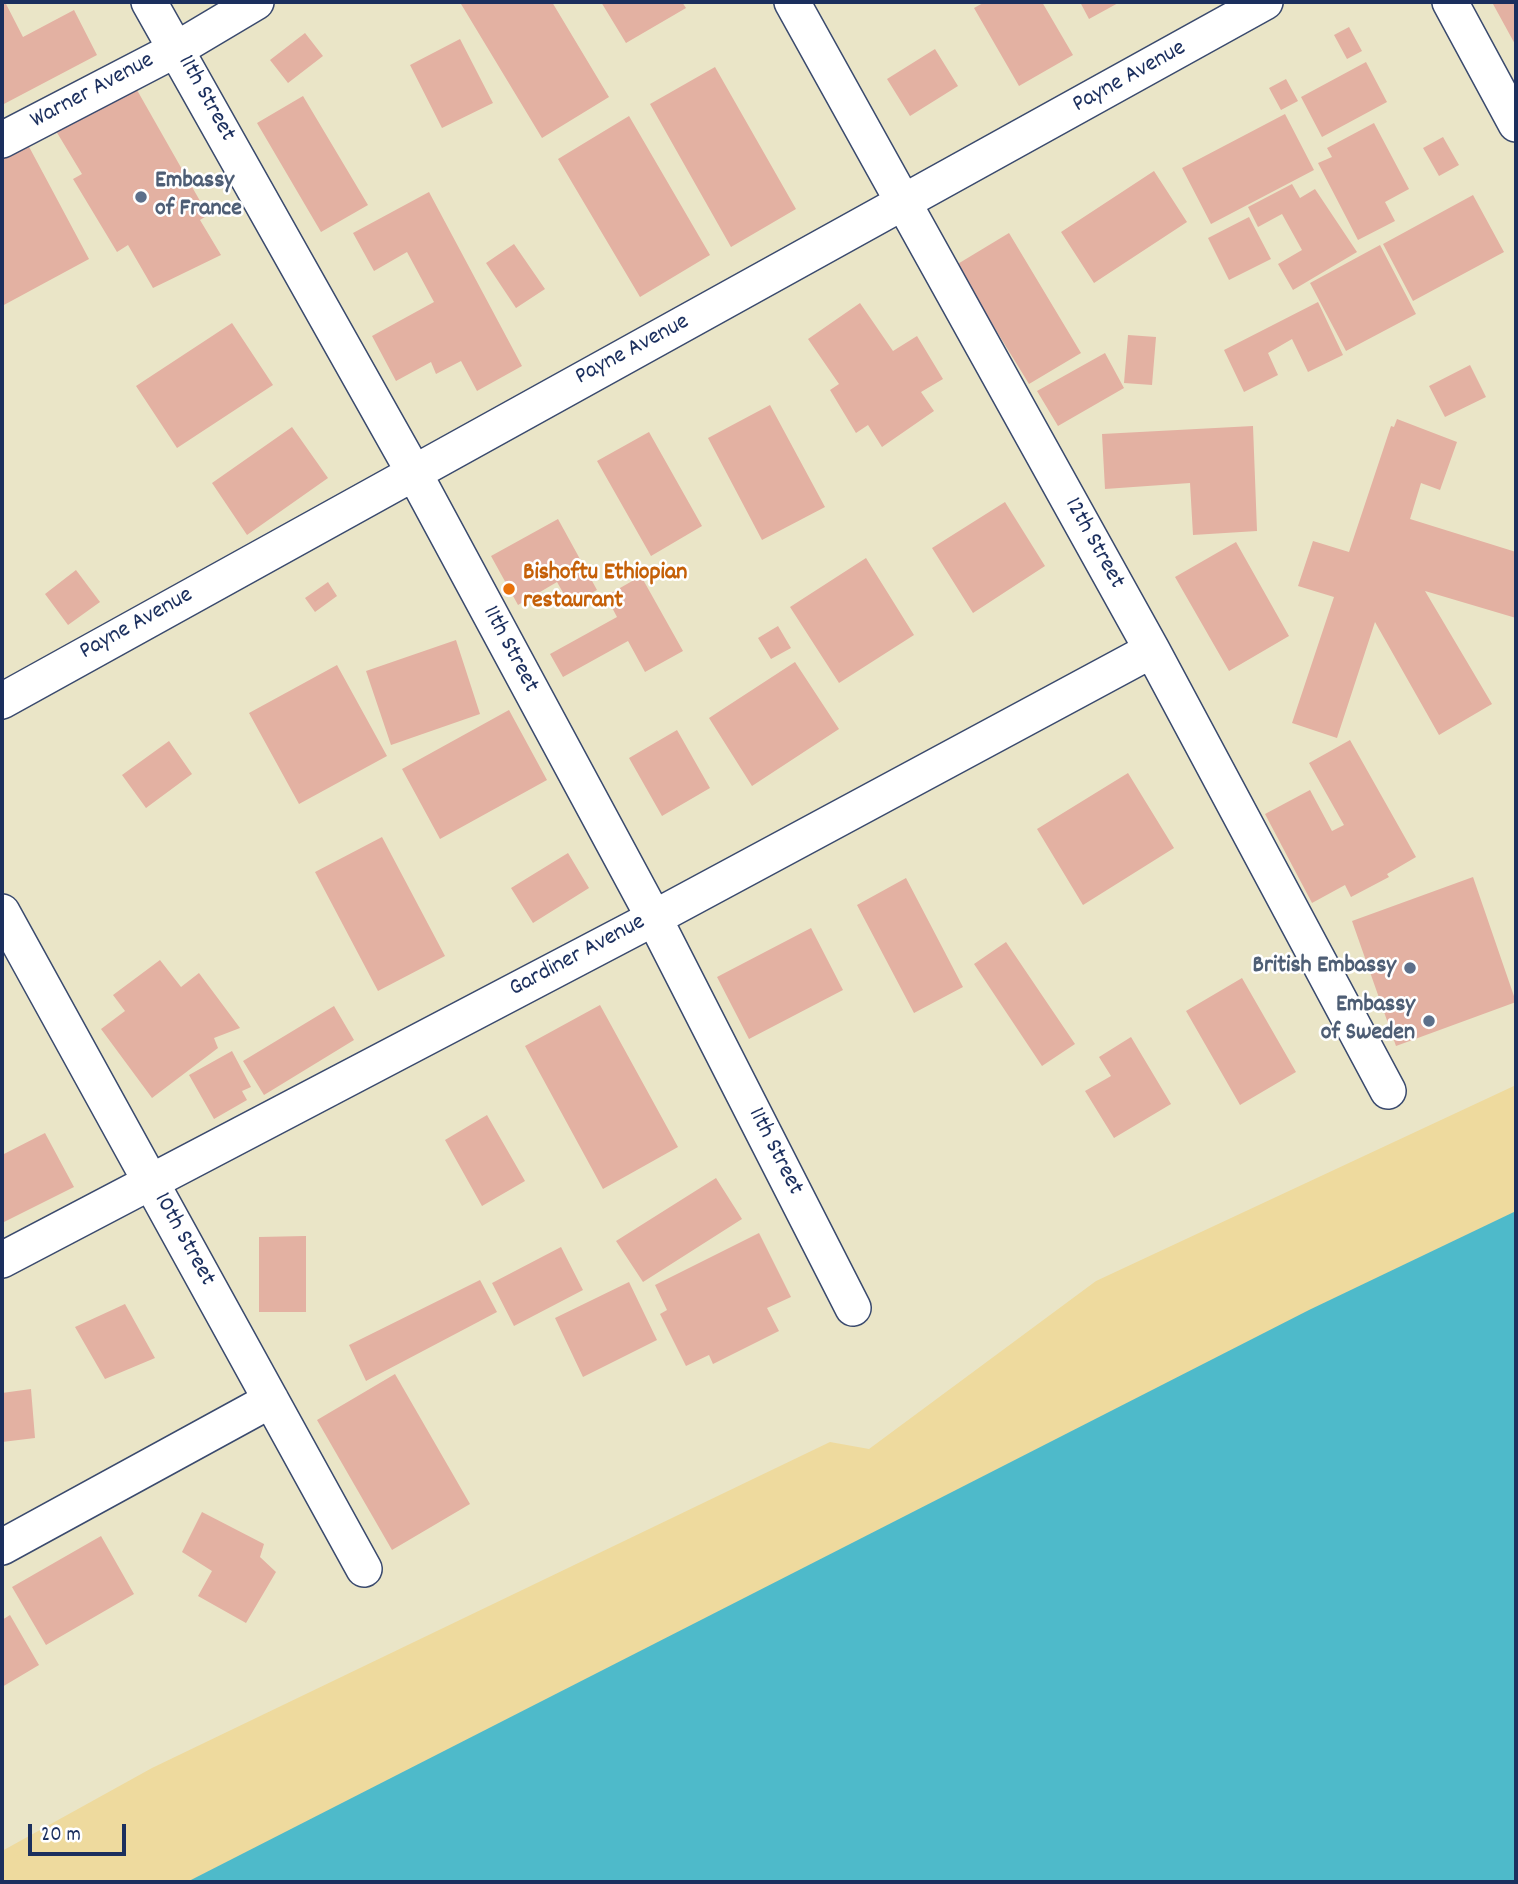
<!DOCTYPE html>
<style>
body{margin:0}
#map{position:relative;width:1518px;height:1884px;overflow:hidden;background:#eae5c7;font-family:Dekko,sans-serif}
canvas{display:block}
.frame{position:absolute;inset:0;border:4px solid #1b2f5e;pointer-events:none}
.scale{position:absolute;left:28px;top:1824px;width:98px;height:32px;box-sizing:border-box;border:4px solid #1b2f5e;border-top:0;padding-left:9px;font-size:21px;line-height:24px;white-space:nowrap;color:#1b2f5e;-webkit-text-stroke:5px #fff;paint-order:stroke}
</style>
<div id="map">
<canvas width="1518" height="1884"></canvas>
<div class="frame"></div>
<div class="scale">20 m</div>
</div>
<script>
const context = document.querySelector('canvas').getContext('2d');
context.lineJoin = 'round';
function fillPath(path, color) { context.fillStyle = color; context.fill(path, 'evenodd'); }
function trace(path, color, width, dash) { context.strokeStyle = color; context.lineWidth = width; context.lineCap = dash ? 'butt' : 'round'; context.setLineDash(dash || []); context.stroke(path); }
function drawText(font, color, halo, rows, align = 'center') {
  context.font = font + ' Dekko,sans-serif'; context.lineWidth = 5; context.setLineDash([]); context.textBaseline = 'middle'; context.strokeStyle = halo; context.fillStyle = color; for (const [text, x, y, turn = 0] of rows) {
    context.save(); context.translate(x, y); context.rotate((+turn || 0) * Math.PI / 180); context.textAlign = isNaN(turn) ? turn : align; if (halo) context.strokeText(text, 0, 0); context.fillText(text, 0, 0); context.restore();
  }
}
fillPath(new Path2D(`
 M1516,1085V1226L239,1882H2V1851L152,1768L830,1442L869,1449L1096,1281Z`), '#eeda9e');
fillPath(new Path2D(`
 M1516,1211V1882H187L1309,1310Z`), '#4ebaca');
fillPath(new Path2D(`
 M2,2H5L23,37L74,10L97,55L2,105Z
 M464,2H552L609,97L542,138L461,4Z
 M601,2H682L686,8L626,43Z
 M985,2H1042L1073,55L1019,86L974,8Z
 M1080,2H1120L1089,19Z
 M1496,2H1516V46L1493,4Z
 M1349,27L1362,51L1347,59L1334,35Z
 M305,33L323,56L288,83L270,60Z
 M460,39L493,103L442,128L410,65Z
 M935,49L958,86L910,116L887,79Z
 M1366,62L1387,102L1322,137L1301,97Z
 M715,67L796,209L731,247L650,104Z
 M1286,79L1298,101L1281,110L1269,88Z
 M133,83L208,215L200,220L221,255L153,288L128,245L117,252L73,179L82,174L56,131Z
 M303,96L368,205L321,232L257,123Z
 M1285,114L1314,170L1211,224L1182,168Z
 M629,116L710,255L640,297L558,159Z
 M1374,123L1409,189L1385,202L1395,221L1358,240L1318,163L1332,157L1327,148Z
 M1443,137L1459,165L1439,176L1423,148Z
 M27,143L89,259L2,306V157Z
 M1154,171L1187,222L1094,283L1061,232Z
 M1292,184L1300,198L1315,189L1357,252L1293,290L1278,264L1302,250L1282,214L1258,227L1248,207Z
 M429,192L522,366L477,391L461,361L436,374L431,362L396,381L372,336L434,302L407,252L374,271L353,233Z
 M1473,195L1504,252L1413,301L1383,244Z
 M1249,217L1271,259L1229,280L1208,238Z
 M1009,233L1081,353L1029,384L956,265Z
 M514,244L545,289L516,308L486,263Z
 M1380,245L1416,314L1346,351L1310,283Z
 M1318,302L1343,355L1308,372L1292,339L1268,353L1278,375L1244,392L1224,350Z
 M860,303L893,351L917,336L943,379L921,392L934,411L882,447L868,425L856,433L830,390L839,384L808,339Z
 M232,323L273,385L177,448L136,386Z
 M1128,335L1156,337L1152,385L1124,383Z
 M1105,353L1124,388L1058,426L1037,391Z
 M1470,365L1486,397L1445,417L1429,386Z
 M770,405L825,507L762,540L708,438Z
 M1397,419L1457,442L1440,490L1421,483L1410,519L1516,552V618L1425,591L1492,704L1439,735L1375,622L1337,738L1292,723L1334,597L1298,586L1313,541L1349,552L1391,426L1394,427Z
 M1253,426L1257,531L1193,535L1190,483L1105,489L1102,434Z
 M292,427L328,478L247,535L212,483Z
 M649,432L702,526L651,556L597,461Z
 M1005,502L1045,566L973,613L932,548Z
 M558,519L597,590L570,605L557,582L518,605L491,556Z
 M1236,542L1289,636L1229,671L1175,577Z
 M866,558L914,635L839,683L790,607Z
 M76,570L100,602L68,625L45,594Z
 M641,576L683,651L645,672L628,641L563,677L550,654L617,617L606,596Z
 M328,582L337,596L315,612L305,598Z
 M778,626L791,648L771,659L758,638Z
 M456,640L480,714L391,745L366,671Z
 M795,662L839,729L752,786L709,718Z
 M337,665L387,756L299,804L249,713Z
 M509,710L547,780L440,839L402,769Z
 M677,730L710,788L662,816L629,758Z
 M1350,740L1416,857L1387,874L1389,877L1351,897L1345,885L1312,903L1265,814L1310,790L1332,831L1344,825L1309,763Z
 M169,741L192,774L146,808L122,775Z
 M1128,773L1174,848L1083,905L1037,829Z
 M382,837L445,956L378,991L315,872Z
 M568,853L589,888L533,923L511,888Z
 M1473,877L1516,1002L1396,1046L1352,921Z
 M906,878L963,987L914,1013L857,905Z
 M811,928L843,990L749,1039L717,977Z
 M1006,942L1075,1044L1042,1066L974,964Z
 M160,960L181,987L199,973L240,1028L214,1038L218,1048L152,1098L101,1029L125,1011L113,995Z
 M1242,978L1296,1072L1240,1105L1186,1011Z
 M600,1005L678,1147L603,1189L525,1046Z
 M334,1006L354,1040L264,1095L243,1061Z
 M1131,1037L1171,1104L1114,1138L1085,1091L1111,1076L1099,1057Z
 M232,1051L251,1087L242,1091L247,1100L214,1119L189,1075Z
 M487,1115L525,1181L482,1206L445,1140Z
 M45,1133L74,1187L2,1223V1155Z
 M716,1178L742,1219L643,1282L616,1241Z
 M759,1233L791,1297L767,1308L779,1331L713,1364L709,1355L686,1366L660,1314L667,1310L655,1285Z
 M306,1236V1312H259V1237Z
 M561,1247L583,1290L514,1326L492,1283Z
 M480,1280L497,1312L366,1381L349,1345Z
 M629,1282L657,1340L583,1377L555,1318Z
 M125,1304L155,1358L105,1379L75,1327Z
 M395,1374L470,1504L392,1550L317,1420Z
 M31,1389L35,1438L2,1442V1393Z
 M202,1512L264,1544L260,1557L276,1572L246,1623L198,1596L212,1571L182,1552Z
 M101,1536L134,1594L46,1645L12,1587Z
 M10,1615L39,1665L2,1687V1620Z`), '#e3b1a2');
const street = new Path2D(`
 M149,2L413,471L654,918L853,1308
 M792,2L1152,650L1388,1091
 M1450,2L1516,124
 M2,140L177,49L256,2
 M2,701L1265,2
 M2,912L364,1569
 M2,1260L654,918L1152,650
 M2,1547L271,1400`);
trace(street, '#3a4a6e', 38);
trace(street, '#fff', 35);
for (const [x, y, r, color] of [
 [141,197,7,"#5c6f8a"],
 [509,589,7,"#e8710a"],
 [1410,968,7,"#5c6f8a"],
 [1429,1021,7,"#5c6f8a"]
]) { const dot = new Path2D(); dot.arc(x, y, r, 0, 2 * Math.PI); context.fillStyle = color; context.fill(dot); trace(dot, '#fff', 2.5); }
drawText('24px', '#1b2f5e', '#fff', [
 ["Payne Avenue",1130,78,-29],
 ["Warner Avenue",93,92,-28],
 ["11th Street",205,99,61],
 ["Payne Avenue",633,351,-28],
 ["12th Street",1093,544,61],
 ["Payne Avenue",137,625,-29],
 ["11th Street",509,650,62],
 ["Gardiner Avenue",578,957,-28],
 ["11th Street",774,1152,63],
 ["10th Street",183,1240,61]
]);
drawText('bold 24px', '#4e5e75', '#fff', [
 ["Embassy",155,183,"left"],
 ["of France",155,211,"left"],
 ["British Embassy",1396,968],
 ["Embassy",1415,1007],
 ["of Sweden",1415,1035]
], 'right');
drawText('bold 24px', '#c56008', '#fff', [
 ["Bishoftu Ethiopian",523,575],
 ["restaurant",523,603]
], 'left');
</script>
